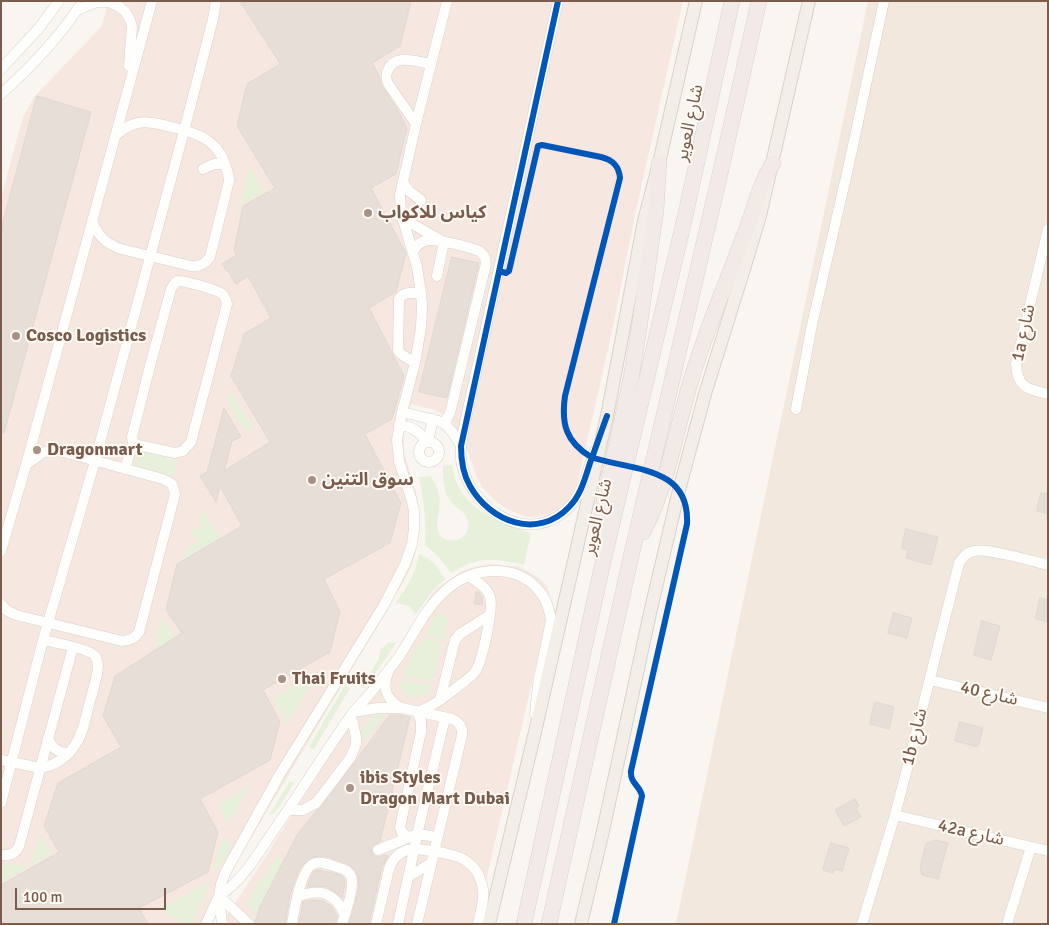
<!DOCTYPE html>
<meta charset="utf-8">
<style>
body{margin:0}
#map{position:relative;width:1049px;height:925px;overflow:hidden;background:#f9f5f0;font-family:Signika,sans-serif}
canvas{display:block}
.frame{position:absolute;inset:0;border:2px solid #7a5c4d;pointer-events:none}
.scale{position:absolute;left:15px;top:888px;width:151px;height:22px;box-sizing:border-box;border:2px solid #7a5c4d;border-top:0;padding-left:6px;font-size:15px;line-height:18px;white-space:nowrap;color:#7a5c4d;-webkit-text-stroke:4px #fffaf3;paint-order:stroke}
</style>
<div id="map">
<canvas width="1049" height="925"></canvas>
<div class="frame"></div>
<div class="scale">100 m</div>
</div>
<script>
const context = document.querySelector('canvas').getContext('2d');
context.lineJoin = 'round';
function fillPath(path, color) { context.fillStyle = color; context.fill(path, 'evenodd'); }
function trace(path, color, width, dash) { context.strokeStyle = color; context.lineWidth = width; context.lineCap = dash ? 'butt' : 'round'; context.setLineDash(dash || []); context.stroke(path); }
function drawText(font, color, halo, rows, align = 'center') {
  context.font = font + ' Signika,"Noto Sans Arabic",sans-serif'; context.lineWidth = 4; context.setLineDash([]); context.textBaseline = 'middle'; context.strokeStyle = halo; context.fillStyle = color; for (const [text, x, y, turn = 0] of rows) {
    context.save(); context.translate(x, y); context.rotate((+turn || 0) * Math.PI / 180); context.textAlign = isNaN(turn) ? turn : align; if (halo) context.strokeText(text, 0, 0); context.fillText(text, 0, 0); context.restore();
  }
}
fillPath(new Path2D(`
 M868,1H1048V924H676Z`), '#f2e8de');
fillPath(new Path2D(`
 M109,1H683L637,205L611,336L575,493L560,508L550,513L538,517H528L519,514L505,508L493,499L482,487L476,475L468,452L457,429L451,421L442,413L431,409L411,404L404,435V452L417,497L419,510V521L418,537L415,555L411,567L405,579L200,924H1V198L23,117L35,96L101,27Z
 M489,564L502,565L519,567L529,572L539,578L547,586L551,600L476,924H221L264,859L432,594L439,587L462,571L474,567Z`), '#f6e8e1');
fillPath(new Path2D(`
 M252,169L264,192L241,205L248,171Z
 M232,392L253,428L245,432L226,400Z
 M139,449L178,461L174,476L135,465Z
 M452,465C454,473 455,481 459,488C474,514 504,525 531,533L524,565C493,558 479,556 451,573L439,557L425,545C426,522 424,500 419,477L430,476C439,487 441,497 439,512C438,518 436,524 438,531C445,548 471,540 468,523C467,512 458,510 452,503C443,492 443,479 443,466Z
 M203,508L220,539L183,560L186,548L199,541L191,535L194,529H199Z
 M419,554C432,559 438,567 445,579L431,593L416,614L409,606L396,603C406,588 416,573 419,554Z
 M435,614L447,615L446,620L448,621L444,639L425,636Z
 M163,616L174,638L153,651Z
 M423,639L442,642L434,680L403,676L408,663Z
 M397,642L379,668L363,688H362L378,660L381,649L388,643Z
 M316,674L317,676L287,724L273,698Z
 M401,680L433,685C427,701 411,700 400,688Z
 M345,685L350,688L314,749L309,747Z
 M377,711L384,716L367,739L360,734Z
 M290,781L294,783L275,813L269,815Z
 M250,785L228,824L217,805Z
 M40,833L52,853L30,866Z
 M223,837L232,848L217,871L213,869Z
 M278,855L284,861L267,893L258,915L245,903Z
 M5,862L26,867V869L1,883V876Z
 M211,881L192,924H183L159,909Z`), '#e7f0db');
const building = new Path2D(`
 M240,1H411L400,46L372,63L379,76L382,86L397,109L407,128L396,174L371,188L406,253L396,292L369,308L404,376L392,419L365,434L401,503L390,543L324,579L340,612L330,652L263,690L280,722L270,760L200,799L218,832L208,872L139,908L148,924H1V885L59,852L44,826L58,783L121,747L103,716L115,676L182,633L166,610L177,564L242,526L220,486L216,502L200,476L207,472L224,408L241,437L232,441L224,471L270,442L231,376L244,334L271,318L248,276L236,284L228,271H227L222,264L237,255L234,251L243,206L275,188L237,126L247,84L280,64Z
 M37,96L91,112L4,433H1V229Z
 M452,257L479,263L447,398L419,392Z
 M1041,493L1048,494V514L1037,511Z
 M906,529L938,537L931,565L906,558L908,550L902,548Z
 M476,592H479L482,597L483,605L475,604Z
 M1040,598L1048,600V622L1036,619Z
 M894,613L912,618L907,638L888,633Z
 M982,621L1000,626L991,660L974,655Z
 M875,702L894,707L889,729L870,724Z
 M390,715H401L410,717L380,842L373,845L371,849L372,852L374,856L378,857L384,855L388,856L382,867L369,924H349L355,904L359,886L358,877L355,870L346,863L328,857L320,856L313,857L308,860L300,868L296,878L290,895L285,924H256L255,922L260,907L297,835L317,810L321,807Z
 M960,722L983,728L978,747L955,741Z
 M855,799L859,806L856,808L861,817L844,826L835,810Z
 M935,840L948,843L938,879L922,875L920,867L926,844Z
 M831,843L849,848L842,871L834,869L833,873L823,870Z
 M319,870L341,875L344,878L345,885L342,898L335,892L327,887L319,886L307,887L312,875L315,871Z
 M313,900L323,901L331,906L337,916L335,924H299L303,902Z`);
fillPath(building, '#e6ded7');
trace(building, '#e2d8d2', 1);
const minor = new Path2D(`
 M558,1L464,427C462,440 459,452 462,465C473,513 533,548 571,505C583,491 588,470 594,452
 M76,11C83,8 90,4 98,2C115,0 129,10 132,27L129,66
 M1,69L39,28L59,1
 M1,94C30,68 57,40 79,7
 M416,124L389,85C386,80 385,76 388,70C395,53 417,62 431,64
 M203,169L214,164H225
 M403,182L409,191L421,200
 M402,218L444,242L437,276
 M92,221C98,236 106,244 121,249L191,266C200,267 205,264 210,257L229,181C229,173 226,166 223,159C213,138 197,134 176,128C150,122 136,116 115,136
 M1048,229L1016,364C1017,387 1027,389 1048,394
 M413,252C416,246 421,241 428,240C439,239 468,247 479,251C485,255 487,260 485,268L452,405L450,413L444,424
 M178,281C186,281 214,289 221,293C225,296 226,299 227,304L191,442L183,451L175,453L138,445L133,443L132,437L151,362L171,289L175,283Z
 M415,363L401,354L398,350L399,299C403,291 414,293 421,293
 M796,409L812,325L849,164L884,1
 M402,412L439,421C450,426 455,436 461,446
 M399,425C411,426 420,431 426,442
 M428,441L433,419
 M419 452a10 10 0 1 1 20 0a10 10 0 1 1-20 0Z
 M125,469L133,443
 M1,551L26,465L152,1
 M1,604L6,610L16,615L122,641C130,641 135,638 139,632L175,494L172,484L163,479L56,450H52L42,453L26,465
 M388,673C382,688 387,701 402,708
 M930,680L1048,708
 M440,700L455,640L460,634L490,615
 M353,712L378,708H402L452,719C459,722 463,727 462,735L417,924
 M418,712C434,706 447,695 460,685C465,681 471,677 475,672C482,662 494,608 490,597C487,587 476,581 468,576
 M48,738C51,747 57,752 67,754
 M1,760L40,768C54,766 68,757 75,745C84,733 86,715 90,701C93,690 97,678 98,667C98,663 97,659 95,656C90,649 53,642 43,640
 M1,803L43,640L95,461L184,131L213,19L216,1
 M288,810H303L316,803L351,757L356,744V737L353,723L350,717
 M895,815L1048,851
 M408,837L402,833L400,827L421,732V722L418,712
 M378,850L417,834L437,837
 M1,855C9,856 15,854 19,847L73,647
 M408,877L431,863
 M219,896C243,880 256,857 272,833C299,795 323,755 350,717C355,709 362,703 367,697C378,684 388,671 398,658C415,633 426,605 451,586C477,566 519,564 540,592C547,600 549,610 551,620L538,684L535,714
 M219,896L249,924
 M219,897L222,924
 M297,897C320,888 334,892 345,915
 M206,924L219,896L221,884L226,871L280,774L384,605L405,564L412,544L414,529V511L411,498L399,461L397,440L402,412L415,363L421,328L422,306L421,293L417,267L401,213L400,195L416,124L447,1
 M292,924C294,911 301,865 316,863C324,861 335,867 343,869C348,871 352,875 352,881C353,890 345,915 342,924
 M376,924L389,869C392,860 398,853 407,850C417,847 457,854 466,861C472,865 478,872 480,879C487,893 481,909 478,924
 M398,924L420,822L445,718
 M862,924L895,815L907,769L959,563C963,557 967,552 974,551C988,548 1032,561 1048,565
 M1007,924L1031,847`);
const major = new Path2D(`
 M489,924L535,732L607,416L644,221L659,163L696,1
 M581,924L603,831L650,613L678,494L705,394L744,269L760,216L809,1`);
const highway = new Path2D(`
 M643,532C668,484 674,438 689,387C704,334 726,285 745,233C754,210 759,185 773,163
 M601,541L602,516L604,501L631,378L639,329L656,210L659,163
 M524,924L603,562L685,217L732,1
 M549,924L633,548L726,148L759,1`);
trace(minor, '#d7d1cb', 11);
trace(major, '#dad1cc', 14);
trace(highway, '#dad1cc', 16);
trace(minor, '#fefefd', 10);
trace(major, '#f3eee8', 12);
trace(highway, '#f2eae7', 15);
trace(new Path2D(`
 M558,1L461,446C461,460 463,474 470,486C490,522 538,540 569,507C581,495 585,478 590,463C596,447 601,432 607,416
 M499,271L506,273L509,271L538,146L542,145L601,157C613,160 619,166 620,178L565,396C561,424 566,442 591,457C631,471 690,465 687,524L631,771C630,784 640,785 642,796L614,924`), '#0057b8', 6);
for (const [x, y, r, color] of [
 [368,213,5,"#a69286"],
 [16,336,5,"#a69286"],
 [37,450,5,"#a69286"],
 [312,480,5,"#a69286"],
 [282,679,5,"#a69286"],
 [350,788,5,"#a69286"]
]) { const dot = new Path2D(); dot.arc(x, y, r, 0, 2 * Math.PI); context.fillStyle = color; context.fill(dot); trace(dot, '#fffaf3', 2); }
drawText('18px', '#7a5c4d', '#fffaf3', [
 ["شارع العوير",690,123,-78],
 ["1a شارع",1024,333,-78],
 ["شارع العوير",598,517,-77],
 ["شارع 40",989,694,13],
 ["1b شارع",915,737,-76],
 ["42a شارع",971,833,13]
]);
drawText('bold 18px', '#7a5c4d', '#fffaf3', [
 ["كياس للاكواب",378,213],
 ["Cosco Logistics",26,336],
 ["Dragonmart",47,450],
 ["سوق التنين",322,480],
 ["Thai Fruits",292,679],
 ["ibis Styles",360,778],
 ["Dragon Mart Dubai",360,799]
], 'left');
</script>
